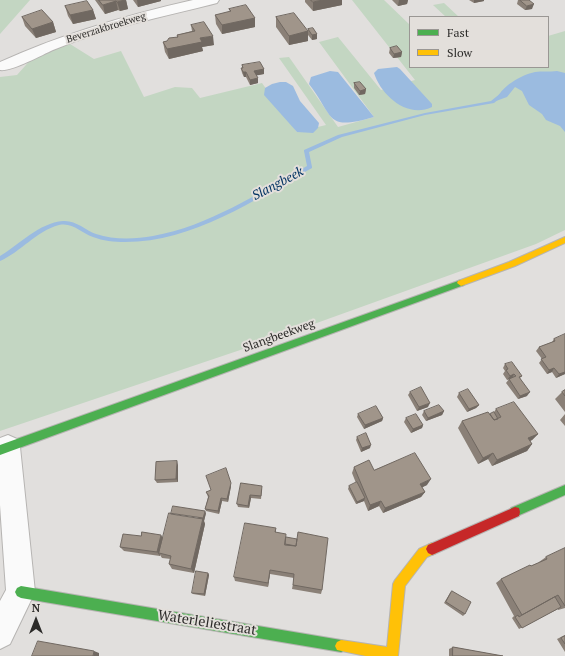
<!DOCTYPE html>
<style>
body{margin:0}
#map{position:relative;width:565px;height:656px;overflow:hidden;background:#e1dfdd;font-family:"PT Serif",serif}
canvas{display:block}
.legend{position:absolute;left:409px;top:16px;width:140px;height:52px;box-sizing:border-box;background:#e3dfdb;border:1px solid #9a9794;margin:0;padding:5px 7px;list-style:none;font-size:12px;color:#2c2b29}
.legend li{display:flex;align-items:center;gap:8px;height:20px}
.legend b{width:20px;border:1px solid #9a9794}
.north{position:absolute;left:16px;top:600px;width:40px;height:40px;-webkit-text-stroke:3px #e3dfdb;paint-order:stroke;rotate:0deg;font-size:11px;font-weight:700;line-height:16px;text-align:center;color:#2c2b29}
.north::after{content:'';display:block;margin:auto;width:14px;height:18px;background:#2c2b29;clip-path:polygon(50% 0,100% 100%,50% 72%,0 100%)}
</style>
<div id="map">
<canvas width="565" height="656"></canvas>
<ul class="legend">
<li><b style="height:5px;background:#4caf50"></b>Fast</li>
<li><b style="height:5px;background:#ffc107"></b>Slow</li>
</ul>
<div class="north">N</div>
</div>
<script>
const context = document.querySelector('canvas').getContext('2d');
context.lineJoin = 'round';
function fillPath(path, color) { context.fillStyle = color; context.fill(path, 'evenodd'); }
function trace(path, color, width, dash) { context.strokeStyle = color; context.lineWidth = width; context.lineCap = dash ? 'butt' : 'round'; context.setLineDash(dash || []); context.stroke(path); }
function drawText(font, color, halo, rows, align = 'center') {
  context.font = font + ' "PT Serif",serif'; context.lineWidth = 4; context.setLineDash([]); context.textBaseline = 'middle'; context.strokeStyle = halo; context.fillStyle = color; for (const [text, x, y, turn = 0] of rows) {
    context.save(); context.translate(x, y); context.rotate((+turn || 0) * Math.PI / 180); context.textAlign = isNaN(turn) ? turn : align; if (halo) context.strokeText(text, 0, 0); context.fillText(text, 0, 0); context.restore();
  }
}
fillPath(new Path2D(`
 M0,0H30L0,34Z
 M352,0H384L410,25V67H548V36L565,31V230L536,244L264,342L0,431V77L17,75L33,57L70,44L94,59L121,51L144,97L175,87L192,88L200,98L262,83L297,132L326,125L279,58L289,57L338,127L374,117L319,42L338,37L381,90L415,80Z
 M444,3L459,17H446L433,5Z`), '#c3d6c2');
fillPath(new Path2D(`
 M397,67L400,69L432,104V107C407,119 381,95 374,73L378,69Z
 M330,71L338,72L374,117C325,131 335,118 309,84L311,77Z
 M557,71L565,73V132L560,126L546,120L542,114L529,105L522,91L515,87L507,97L496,101C500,87 521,75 535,72C542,71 550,72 557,71Z
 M280,82H286L293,86L300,101L319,123L318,128L313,133L297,132L264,95L265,88L272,84Z`), '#9bbbe0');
fillPath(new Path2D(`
 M501,93H505V94L494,103L425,115L342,137L309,152L312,167V168C254,200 193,242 125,242C114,242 103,241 93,237C81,233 73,222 59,225C36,231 21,252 0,261V256C20,244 39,223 63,221C76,220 85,230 96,234C114,240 135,239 153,236C209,226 258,193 307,166L304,151V150L338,135L425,113L491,101Z`), '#9bbbe0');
const street = new Path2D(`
 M193,0H219L217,3C162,17 106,28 53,50C42,55 11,72 0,70V62C62,34 127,15 193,0Z
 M8,435L17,439L20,447L35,592L10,644L0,649V601L6,590L0,505V438Z`);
const fast = new Path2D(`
 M461,280L465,283L464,285L0,455V445Z
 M565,485V495L515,517L511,516L510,512L511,508Z
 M21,586L341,640L345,642L347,646L345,650L341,652L21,598L17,596L15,592L17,588Z`);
const slow = new Path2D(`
 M565,237V243L515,266L461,286L457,283L458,281L509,262Z
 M432,543L436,545L438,549L436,553L427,557L405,586L398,656H366L337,650L335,646L337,642L341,640L387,647L393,584L395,580L419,549Z`);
const jam = new Path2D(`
 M515,507L519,508L520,512L519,516L432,555L428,553L426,549L428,545Z`);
trace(street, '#b6b4b2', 2);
trace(fast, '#b6b4b2', 2);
trace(slow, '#b6b4b2', 2);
trace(jam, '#b6b4b2', 2);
fillPath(street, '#fafafa');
fillPath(fast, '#4caf50');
fillPath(slow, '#ffc107');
fillPath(jam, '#c62828');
fillPath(new Path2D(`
 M95,0H126L128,9L120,11L118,10L105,14Z
 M133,0H161V1L138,7Z
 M305,0H342V5L313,11L305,2Z
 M392,0H408L407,4L398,6Z
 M469,0H484V1L474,3Z
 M518,0H529L532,9L525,10L517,4Z
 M65,6L93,10L96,19L73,24L68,16Z
 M229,9L255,18V27L222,34L216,24L215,15L230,12Z
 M22,17L53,22L56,32L36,38L25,26Z
 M276,17L308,31V29L317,34V39L312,40L308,35V41L289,45L276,27Z
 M191,25L214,45L202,47L203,51L169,59L165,52L163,42L167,41L177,37V35L192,31Z
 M390,48L402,52L401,57L393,58L389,53Z
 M242,65L264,69V74L256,75L258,83L250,85L246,77H244L242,73L241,68H242Z
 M354,83L366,89L365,94L359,95L354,88Z
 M565,335V374L556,378L552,372L547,374L539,363L542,359L536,351L539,347L552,342L554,339Z
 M505,364L522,376L520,378L527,396L518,399L506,383L509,379L507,380L503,374L505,371L503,368Z
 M565,390V412L555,399L562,392Z
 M410,392L428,407L417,411L408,395Z
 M459,393L479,405L476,408L467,412L457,397Z
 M496,409L538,434L532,440L530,441L532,444L527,451L492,466L488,459L478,464L458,428L462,421L490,414L494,412Z
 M424,411H444L442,415L426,421L422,415Z
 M358,414L383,418L382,421L364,429L357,417Z
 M565,414V426L560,420Z
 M406,418L423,425L422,428L411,433L404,422Z
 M357,437L370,448L361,452L356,440Z
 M178,465V482L157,483L155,480Z
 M354,467L374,470L427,485L422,487L425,492L421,497L383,513L379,506L368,511L364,501L356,504L348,489L349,486L356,483L352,473Z
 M241,483L262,489L261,499L251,498L249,508L238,507L237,504Z
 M231,486L228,502L222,501L219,514L206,511L205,509L208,497L206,492Z
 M206,513L204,521L205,524L194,573L172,569L169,564L171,559L162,558L160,555V556L124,551L120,547L141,536L163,538Z
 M276,528V533L286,537L322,590L321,594L292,589L294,578L270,574L268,587L235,581L234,577Z
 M565,548V608L558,610V609L519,629L512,618L514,616L496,583L501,579L540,562H539L546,557Z
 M208,573L209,575L205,596L193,594L192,593Z
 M452,591L465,614L463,616L444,603L450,593Z
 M565,635V652L557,639Z
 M453,647L503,656H449V649Z`), '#8a8077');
fillPath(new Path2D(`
 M126,0L128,9L120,11L117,2Z
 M137,0H161V1L138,7Z
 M323,0H342V5L313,11V2Z
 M399,0H408L407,4L398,6Z
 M474,0H484V1L474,3Z
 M116,1L118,10L105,14L103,5Z
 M534,4L532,9L525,10L527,6Z
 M93,10L96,19L73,24L70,15Z
 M255,18V27L222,34V25Z
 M53,22L56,32L36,38L32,29Z
 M308,31V41L289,45V36Z
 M317,34V39L312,40V35Z
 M213,36L214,45L202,47L203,51L169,59L167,49L200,38Z
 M402,52L401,57L393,58L394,54Z
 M264,69V74L254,76V71Z
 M243,72H246V77H244Z
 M258,78V83L250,85V80Z
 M366,89L365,94L359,95L360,91Z
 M554,368L552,372L547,374L549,370Z
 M565,372V374L556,378L559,374Z
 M514,374L512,378L507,380L510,376Z
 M530,392L527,396L518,399L520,396Z
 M430,403L428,407L417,411L419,407Z
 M479,405L476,408L467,412L469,409Z
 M444,411L442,415L426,421L428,418Z
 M383,418L382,421L364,429L365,425Z
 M423,425L422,428L411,433L413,429Z
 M538,434L532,440L522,445L528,438Z
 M532,444L527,451L492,466L497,460Z
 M371,445L370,448L361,452L362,448Z
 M493,453L488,459L478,464L483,458Z
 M177,461L178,465V482L176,479Z
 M431,479L427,485L417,490L420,484Z
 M231,483V486L228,502L227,499Z
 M425,492L421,497L383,513L385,508Z
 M250,495L251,498L249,508L248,506Z
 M221,498L222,501L219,514L218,511Z
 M365,498L364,501L356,504L357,502Z
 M381,501L379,506L368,511L370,505Z
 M205,511L206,513L204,521L205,524L194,573L191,569Z
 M161,535L164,540L159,553L160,555V556L157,552Z
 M270,570V574L268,587V583Z
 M208,573L209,575L205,596L204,594Z
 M94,651L99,653V656H93Z`), '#706861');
const building = new Path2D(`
 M99,0H125L117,2L116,1L103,5Z
 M311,0H323L313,2Z
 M520,0H529L534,4L527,6Z
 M87,1L93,10L70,15L65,6Z
 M246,5L255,18L222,25L215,15L231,11L229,9Z
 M42,10L53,22L32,29L22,17Z
 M294,13L308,31L289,36L276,17Z
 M204,22L213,36L200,38L202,42L167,49L163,42L167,41L169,38L178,37L177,35L195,31L191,25Z
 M313,28L317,34L312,35L308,29Z
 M397,46L402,52L394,54L390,48Z
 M260,62L264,69L254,71L258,78L250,80L246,72H243L241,68H243L242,65Z
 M360,82L366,89L360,91L354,83Z
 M565,334V372L559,374L554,368L549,370L541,359L546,357L539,347L555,341L554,339Z
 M512,362L522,376L519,377L530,392L520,396L509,379L516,376L514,374L510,376L506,370L508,369L505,364Z
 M421,387L430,403L419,407L410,392Z
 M468,389L479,405L469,409L459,393Z
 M565,390V396L562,392Z
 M514,402L538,434L528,438L532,444L497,460L493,453L483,458L462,421L488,412L494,420L501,417L496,409Z
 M439,405L444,411L428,418L424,411Z
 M376,406L383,418L365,425L358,414Z
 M494,412L498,419L494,420L490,414Z
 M416,414L423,425L413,429L406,418Z
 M366,433L371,445L362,448L357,437Z
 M415,453L431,479L420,484L425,492L385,508L381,501L370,505L354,467L369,460L374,470Z
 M177,461L176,479L155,480L156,462Z
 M226,468L231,483L227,499L221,498L218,511L205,509L209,496L206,492L211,490L206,476Z
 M357,482L365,498L357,502L349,486Z
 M241,483L262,486L261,496L250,495L248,506L237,504Z
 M173,506L205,511L203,519L171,514Z
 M169,513L203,518L191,569L169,564L171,556L159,553Z
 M245,523L276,528L275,532L286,534L285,544L296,546L298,532L328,538L322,590L293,585L294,574L270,570L268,583L234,577Z
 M142,532L161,535L157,552L120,547L123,534L141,536Z
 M286,537L297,539L296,546L285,545Z
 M565,548V606L558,595L522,615L501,579L530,565L531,566L547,559L546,557Z
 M196,571L208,573L204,594L192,593Z
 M452,591L471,602L465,614L446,602Z
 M555,597L561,607L522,628L515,617L518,615L519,617L522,615Z
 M565,636V644L561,638Z
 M38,641L94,651L93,656H32Z
 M453,647L503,656H453Z`);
fillPath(building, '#a0958a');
trace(building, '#706861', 1);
drawText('10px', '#2c2b29', '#e3dfdb', [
 ["Beverzakbroekweg",106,28,-17]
]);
drawText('12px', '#2c2b29', '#e3dfdb', [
 ["Slangbeekweg",279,336,-20]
]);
drawText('italic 13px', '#003262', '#e3dfdb', [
 ["Slangbeek",278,184,-28]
]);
drawText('14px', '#2c2b29', '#e3dfdb', [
 ["Waterleliestraat",207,623,9]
]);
</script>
